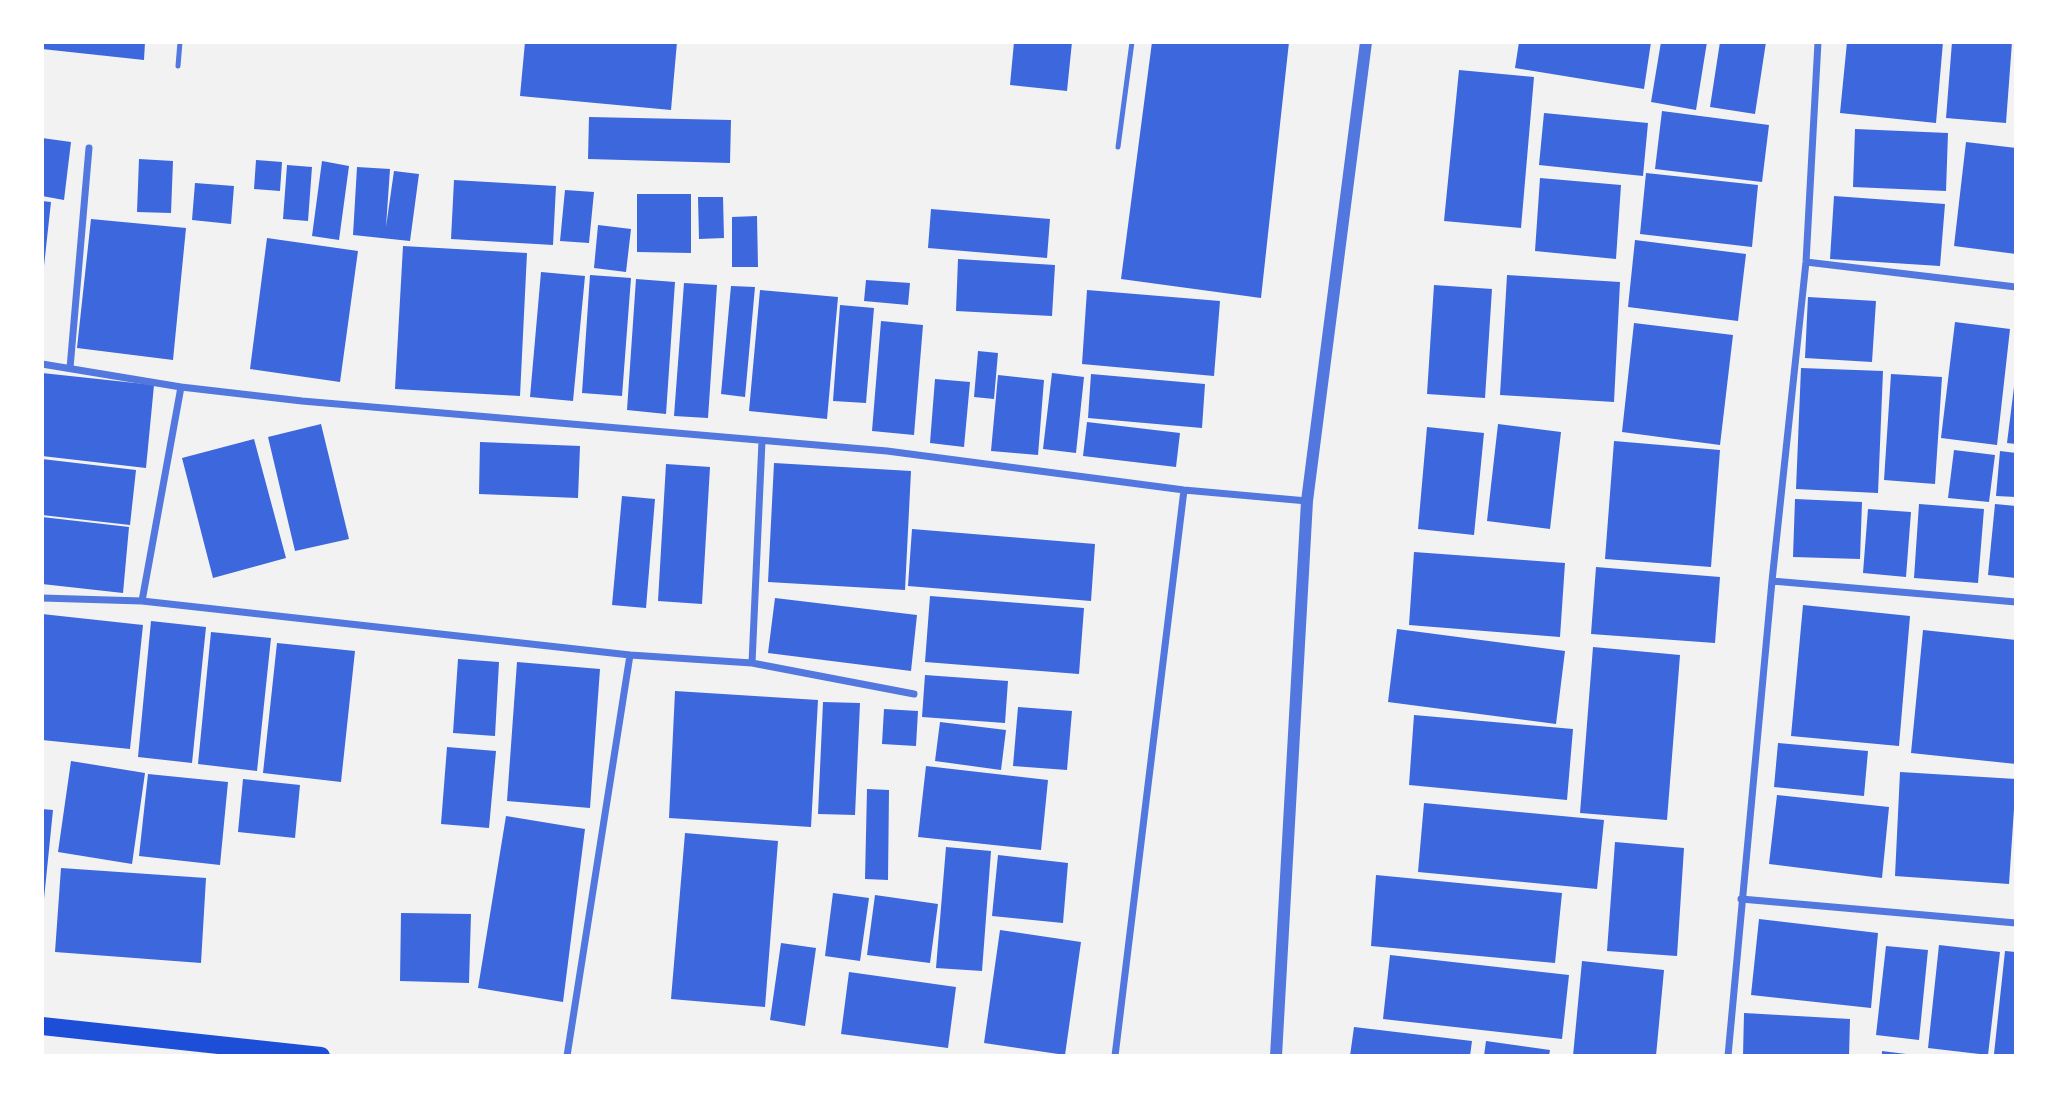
<!DOCTYPE html>
<style>
body{margin:0}
#map{position:relative;width:2058px;height:1098px;overflow:hidden;background:#f2f2f2;font-family:Lora,serif}
canvas{display:block}
.frame{position:absolute;inset:0;border:44px solid #fff;pointer-events:none}
</style>
<div id="map">
<canvas width="2058" height="1098"></canvas>
<div class="frame"></div>
</div>
<script>
const context = document.querySelector('canvas').getContext('2d');
context.lineJoin = 'round';
function fillPath(path, color) { context.fillStyle = color; context.fill(path, 'evenodd'); }
function trace(path, color, width, dash) { context.strokeStyle = color; context.lineWidth = width; context.lineCap = dash ? 'butt' : 'round'; context.setLineDash(dash || []); context.stroke(path); }
fillPath(new Path2D(`
 M42,42H145L144,60L42,49Z
 M525,42H677L671,110L520,96Z
 M1014,42H1072L1067,91L1010,85Z
 M1152,42H1289L1261,298L1121,279Z
 M1519,42H1651L1644,89L1515,68Z
 M1661,42H1707L1696,110L1651,102Z
 M1720,42H1766L1755,114L1710,107Z
 M1847,42H1943L1936,123L1840,113Z
 M1952,42H2012L2006,123L1946,118Z
 M1459,70L1534,77L1521,228L1444,221Z
 M1662,111L1769,125L1762,182L1655,169Z
 M1544,113L1648,123L1643,176L1539,165Z
 M589,117L731,120L730,163L588,159Z
 M1855,129L1948,133L1946,191L1853,187Z
 M42,138L71,142L64,200L42,196Z
 M1966,142L2016,148V254L1954,246Z
 M139,159L173,161L171,213L137,212Z
 M256,160L282,162L280,191L254,189Z
 M322,161L349,166L339,240L312,236Z
 M287,165L312,167L308,221L283,219Z
 M357,167L390,169L386,227L394,171L419,174L410,241L353,235Z
 M1646,173L1758,185L1752,247L1640,234Z
 M1540,178L1621,185L1616,259L1535,251Z
 M454,180L556,186L553,245L451,239Z
 M195,183L234,186L231,224L192,220Z
 M565,190L594,192L589,243L560,241Z
 M637,194H691V253L637,252Z
 M1834,196L1945,204L1940,266L1830,259Z
 M698,197H723L724,238L699,239Z
 M42,201L51,202L44,266H42Z
 M931,209L1050,219L1047,258L928,248Z
 M757,216L758,267H732V217Z
 M91,219L186,228L173,360L77,348Z
 M598,225L631,229L626,272L594,268Z
 M267,238L358,251L340,382L250,369Z
 M1635,240L1746,254L1738,321L1628,307Z
 M403,246L527,253L520,396L395,389Z
 M958,259L1055,265L1052,316L956,311Z
 M541,272L585,276L573,401L530,397Z
 M590,275L631,278L622,396L582,393Z
 M1507,275L1620,282L1614,402L1500,395Z
 M636,279L675,282L666,414L627,410Z
 M866,280L910,283L908,305L864,301Z
 M684,283L717,285L708,418L674,416Z
 M1434,285L1492,289L1485,398L1427,394Z
 M731,286L755,287L745,397L721,394Z
 M760,290L838,297L827,419L749,411Z
 M1087,290L1220,301L1214,376L1082,364Z
 M1808,297L1876,301L1872,362L1805,358Z
 M840,305L874,308L866,403L833,401Z
 M881,321L923,325L914,435L872,431Z
 M1955,322L2010,329L1997,445L1941,438Z
 M1634,323L1733,335L1720,445L1622,432Z
 M978,351L998,353L994,399L974,397Z
 M1801,368L1883,371L1878,493L1796,489Z
 M42,373L154,385L146,468L42,456Z
 M1052,373L1084,377L1076,453L1043,449Z
 M1091,374L1205,384L1202,428L1088,418Z
 M1891,374L1942,377L1935,484L1884,480Z
 M998,375L1044,380L1038,455L991,451Z
 M935,379L970,382L964,447L930,443Z
 M2014,387L2016,388V444L2007,443Z
 M1087,422L1180,433L1176,467L1083,456Z
 M321,424L349,539L295,551L268,437Z
 M1498,424L1561,432L1550,529L1487,521Z
 M1427,427L1484,433L1474,535L1418,529Z
 M254,439L286,558L213,578L182,458Z
 M1614,441L1720,450L1711,567L1605,559Z
 M480,442L580,446L578,498L479,494Z
 M1954,450L1995,455L1989,502L1948,498Z
 M2000,451L2016,453V497L1996,496Z
 M42,459L136,470L130,525L42,515Z
 M774,463L911,471L905,590L768,582Z
 M666,464L710,467L702,604L658,601Z
 M622,496L655,499L646,608L612,605Z
 M1795,499L1862,502L1860,559L1793,557Z
 M1919,504L1984,509L1978,583L1914,578Z
 M1995,504L2016,506V578L1988,575Z
 M1868,509L1911,512L1906,577L1863,573Z
 M42,517L129,527L123,593L42,584Z
 M912,529L1095,544L1091,601L908,586Z
 M1414,552L1565,563L1560,637L1409,625Z
 M1596,567L1720,577L1715,643L1591,634Z
 M930,596L1084,608L1079,674L925,662Z
 M775,598L917,615L911,671L768,653Z
 M1803,605L1910,616L1899,746L1791,736Z
 M42,614L143,625L130,749L42,740Z
 M151,621L206,627L192,763L138,757Z
 M1397,629L1565,651L1556,724L1388,702Z
 M1923,630L2016,640V764L1911,753Z
 M211,632L271,638L257,771L198,764Z
 M277,643L355,651L341,782L263,773Z
 M1593,647L1680,655L1667,820L1580,813Z
 M458,659L499,662L495,736L453,733Z
 M517,662L600,669L590,808L507,801Z
 M925,675L1008,681L1005,723L922,717Z
 M675,691L818,700L811,827L669,818Z
 M823,702L860,703L855,815L818,814Z
 M1018,707L1072,711L1067,770L1013,766Z
 M884,709L918,711L916,746L882,744Z
 M1414,715L1573,729L1567,800L1409,785Z
 M940,722L1006,730L1001,770L935,761Z
 M1778,743L1868,751L1864,796L1774,787Z
 M447,747L496,751L489,828L441,824Z
 M71,761L145,773L132,864L58,852Z
 M926,766L1048,780L1041,850L918,837Z
 M1900,772L2016,779L2009,884L1895,876Z
 M148,774L228,782L220,865L139,856Z
 M243,779L300,785L295,838L238,832Z
 M867,789L889,790L888,880L865,879Z
 M1777,795L1889,807L1882,878L1769,864Z
 M1424,803L1604,820L1597,889L1418,872Z
 M42,809L53,810L44,899H42Z
 M506,816L585,829L563,1002L478,988Z
 M685,833L778,841L765,1007L671,999Z
 M1615,842L1684,848L1677,956L1607,951Z
 M946,847L991,851L982,971L936,968Z
 M998,855L1068,863L1063,923L992,916Z
 M61,868L206,878L201,963L55,952Z
 M1376,875L1562,893L1555,963L1371,946Z
 M833,893L869,898L860,961L825,956Z
 M875,895L938,904L930,963L867,955Z
 M401,913L471,914L469,983L400,981Z
 M1759,919L1878,933L1871,1008L1751,995Z
 M1000,930L1081,942L1065,1055L984,1043Z
 M781,943L816,948L805,1026L770,1020Z
 M1939,945L2000,952L1988,1055L1928,1048Z
 M1886,946L1928,950L1919,1040L1876,1035Z
 M2005,951L2016,952V1056L1994,1054Z
 M1390,955L1569,975L1562,1039L1383,1019Z
 M1582,961L1664,970L1656,1056H1573Z
 M849,972L956,987L948,1048L841,1034Z
 M1744,1013L1850,1019L1849,1056H1743Z
 M1354,1027L1472,1041L1470,1056H1350Z
 M1486,1041L1550,1050L1549,1056H1484Z
 M1882,1051L1906,1054V1056H1882Z`), '#3d67dc');
trace(new Path2D(`
 M178,66L180,42
 M1118,147L1132,42`), '#5277de', 5);
trace(new Path2D(`
 M1806,262L2016,287
 M42,364L181,387L302,401L887,451L1184,490L1307,501
 M70,368L89,148
 M181,387L142,601L630,655L752,663L762,441
 M1772,581L2016,602
 M42,598L142,601
 M752,663L914,694
 M1741,899L2016,923
 M567,1056L630,655
 M1115,1056L1184,490
 M1728,1056L1772,581L1806,262L1818,42`), '#5277de', 7);
trace(new Path2D(`
 M1276,1056L1307,501L1366,42`), '#5277de', 12);
trace(new Path2D(`
 M42,1026L321,1056`), '#1d4ed8', 18);
</script>
